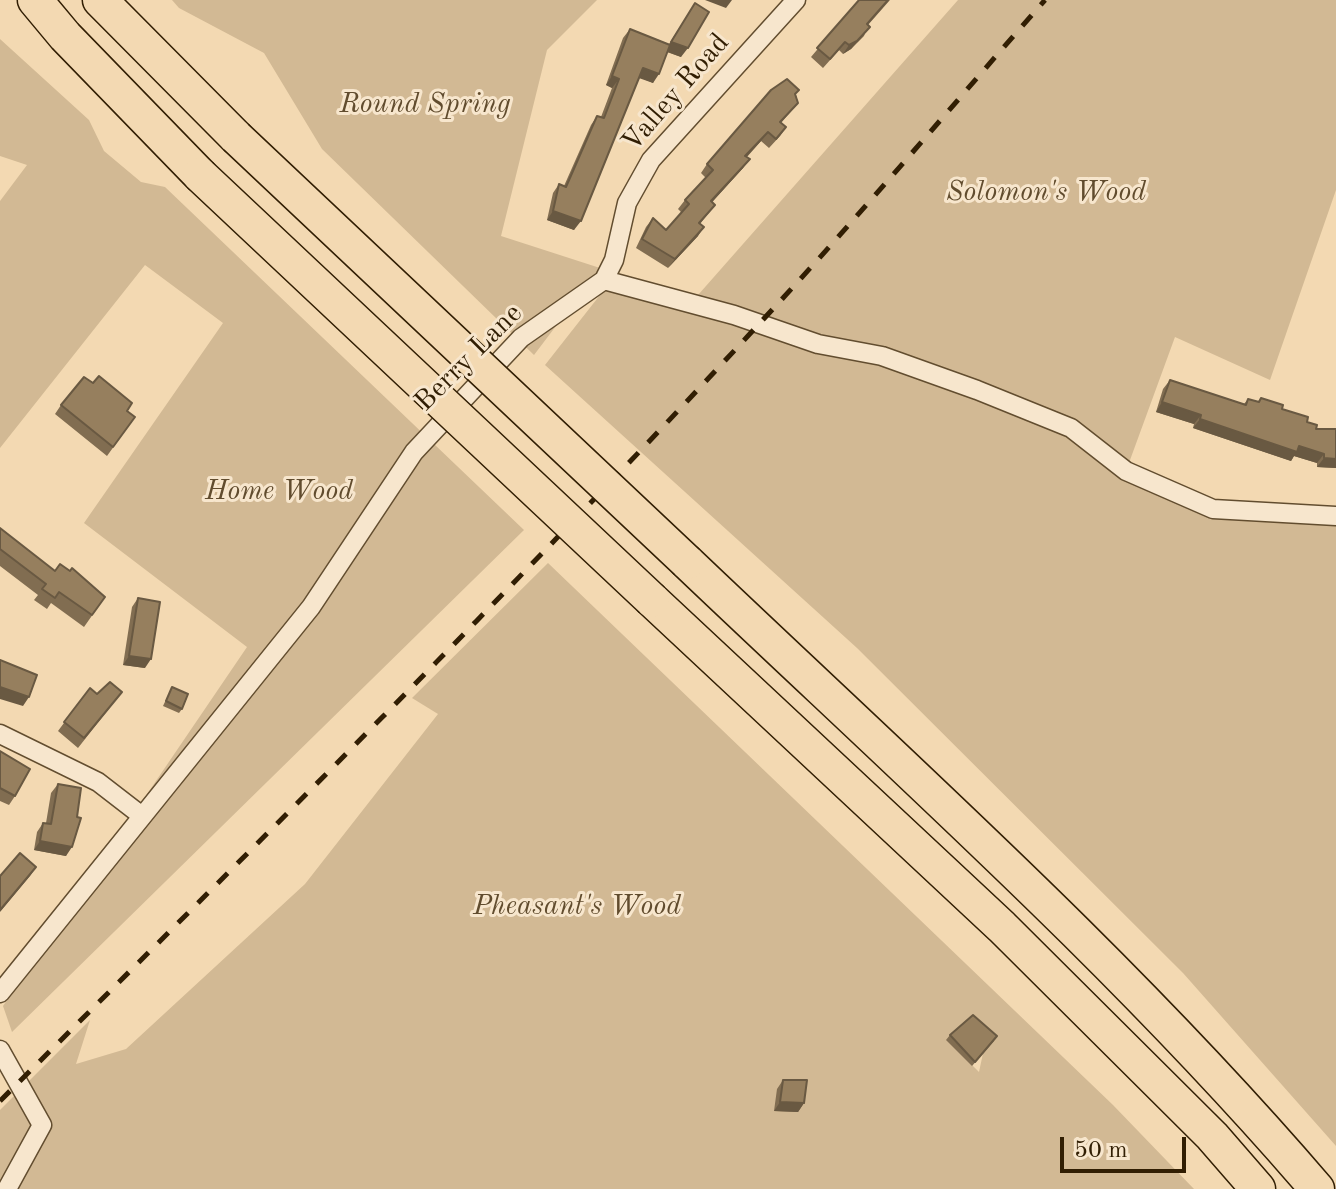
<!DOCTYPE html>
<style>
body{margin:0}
#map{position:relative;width:1336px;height:1189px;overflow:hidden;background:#f3d9b2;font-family:"Old Standard TT",serif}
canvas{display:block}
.scale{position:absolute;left:1060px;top:1137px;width:126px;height:36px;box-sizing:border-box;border:4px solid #311e03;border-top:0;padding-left:10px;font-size:24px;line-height:28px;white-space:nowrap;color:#311e03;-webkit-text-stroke:6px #f7e6cd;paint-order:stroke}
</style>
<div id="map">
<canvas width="1336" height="1189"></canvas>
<div class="scale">50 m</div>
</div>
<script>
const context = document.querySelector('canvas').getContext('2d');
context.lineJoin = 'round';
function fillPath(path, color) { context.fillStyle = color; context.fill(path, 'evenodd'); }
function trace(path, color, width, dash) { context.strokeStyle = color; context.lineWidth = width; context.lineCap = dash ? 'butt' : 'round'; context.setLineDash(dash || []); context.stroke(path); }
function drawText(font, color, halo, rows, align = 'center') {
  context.font = font + ' "Old Standard TT",serif'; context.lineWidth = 6; context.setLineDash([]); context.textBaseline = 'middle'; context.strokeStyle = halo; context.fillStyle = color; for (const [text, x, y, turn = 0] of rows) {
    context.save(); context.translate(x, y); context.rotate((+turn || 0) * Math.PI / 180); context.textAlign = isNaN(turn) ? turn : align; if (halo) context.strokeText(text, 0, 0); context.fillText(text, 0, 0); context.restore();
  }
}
fillPath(new Path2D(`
 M172,0H597L547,50L501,236L600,268L534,355L322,149L264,53L179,8Z
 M958,0H1336V190L1270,380L1175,337L1126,471L1213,509L1336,519V1146L1183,973L857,648L545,365L611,281L691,303Z
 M0,39L89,120L104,151L141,182L165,187L524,530L12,1032L3,1006L247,647L84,523L223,323L145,265L0,448V201L27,165L0,156Z
 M548,563L1113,1105L1194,1189H0V1110L90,1020L76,1064L126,1049L305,884L438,714L412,698ZM988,1030L979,1072L947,1040Z`), '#d2b994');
const minor = new Path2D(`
 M604,280L734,315L818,344L882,356L977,390L1071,428L1126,471L1213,509L1336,516
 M0,734L98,782L142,816
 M0,993L311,607L414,452L521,338L604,280L614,260L627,203L651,160L796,0
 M0,1050L42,1125L7,1189`);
const motorway = new Path2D(`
 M35,0L65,36L200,175
 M100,0L236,137
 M687,562C901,766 1124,964 1317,1189
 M652,600L1002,927L1212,1136L1258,1189`);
trace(minor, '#624d2f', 21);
trace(motorway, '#311e03', 37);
trace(minor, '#f7e6cd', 18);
trace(motorway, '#f3d9b2', 34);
trace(new Path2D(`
 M0,1101C264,837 530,573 783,298C872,201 958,99 1045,0`), '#311e03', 5, [14, 14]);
const motorwayBridge = new Path2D(`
 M236,137L687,562
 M200,175L652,600`);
trace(motorwayBridge, '#311e03', 37, []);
trace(motorwayBridge, '#f3d9b2', 34);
fillPath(new Path2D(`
 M859,0H890L868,25L864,36L851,49L843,54L839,50L823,68L811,57Z
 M695,3L681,57L667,52L653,83L639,77L574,230L547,220L553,193L559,184L564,186L591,125L597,116L601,117L612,88L606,85L623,38L630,29L669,44Z
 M796,95L798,103L781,123L786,127L780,136L769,148L761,141L747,157L743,168L712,202L715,205L700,224L698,236L668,268L636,248L646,227L653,218L666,230L682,213L678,209L685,200L706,178L701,173L707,164Z
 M1170,380L1244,404L1248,399L1258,402L1261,398L1307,422L1316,429H1336V468L1317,467V463L1294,456L1291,461L1193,428L1194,424L1156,412L1163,389Z
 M61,405L127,411L135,417L107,456L55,414Z
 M0,528L55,571L105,597L84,627L51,603L47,609L34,600L38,595L0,566Z
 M138,598L145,668L123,665L132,607Z
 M172,687L182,709L179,713L163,706Z
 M90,688L97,694L122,692L78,748L58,731Z
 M0,751L15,796L9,805L0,801Z
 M58,784L77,817L66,856L34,850L37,832L43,823H46L51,793Z
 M950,1035L994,1041L972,1066L946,1040Z
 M783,1080L804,1103L798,1112L774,1111L777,1089Z`), '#816d51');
fillPath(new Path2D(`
 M705,0H732L726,8Z
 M870,27L851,49L843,54L849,45Z
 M671,42L688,48L681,57L665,51Z
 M643,68L659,74L653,83L636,77Z
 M612,76L619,79L612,88L606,85Z
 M768,132L761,141L739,165L745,156Z
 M750,159L743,168L705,210L711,201Z
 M553,211L581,221L574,230L547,220Z
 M704,227L698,236L668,268L675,259Z
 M1162,402L1201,415L1194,424L1156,412Z
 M1200,419L1299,446L1324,454L1317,463L1294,456L1291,461L1193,428Z
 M1324,458L1336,459V468L1317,467Z
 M129,656L151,659L145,668L123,665Z
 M0,687L29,697L23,706L0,699Z
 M40,841L72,847L66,856L34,850Z
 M36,867L30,876L0,912V910Z
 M780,1102L804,1103L798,1112L774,1111Z`), '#695942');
const building = new Path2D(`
 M859,0H888L867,24L870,27L857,41L849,45L845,42L830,59L817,48Z
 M695,3L709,12L688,48L671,42Z
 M630,29L670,45L659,74L643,68L581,221L553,211L559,184L566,187L597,116L604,118L619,79L612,76Z
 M787,79L799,90L795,94L798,103L780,122L786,127L776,139L768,132L745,156L750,159L711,201L715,205L699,223L704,227L675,259L642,239L653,218L666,230L689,204L685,200L713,170L707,164L771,90Z
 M99,376L132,403L127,411L135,417L113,447L61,405L84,377L93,383Z
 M1170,380L1246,405L1248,399L1259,402L1261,398L1283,405L1282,409L1308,417L1307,422L1317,425L1316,429H1336V459L1324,458V454L1299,446L1297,452L1200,419L1201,415L1162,402Z
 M0,528L55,571L60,564L70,571L72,568L105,597L92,615L59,592L55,598L42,589L46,584L0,549Z
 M138,598L160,602L151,659L129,656Z
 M0,660L37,675L29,697L0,687Z
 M110,682L122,692L84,738L64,722L90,688L97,694Z
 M172,687L188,694L182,709L166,701Z
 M0,751L30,769L15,796L0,788Z
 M58,784L81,788L77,817L81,818L72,847L40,841L43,823L51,824Z
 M20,853L36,867L0,910V876Z
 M973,1015L997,1036L975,1062L950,1035Z
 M783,1080H807L804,1103L780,1102Z`);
fillPath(building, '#967f5e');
trace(building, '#695942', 2);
drawText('28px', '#311e03', '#f7e6cd', [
 ["Valley Road",676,93,-49],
 ["Berry Lane",469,358,-45]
]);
drawText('italic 28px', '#614c2e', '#f7e6cd', [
 ["Round Spring",425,105],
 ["Solomon's Wood",1046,193],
 ["Home Wood",279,492],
 ["Pheasant's Wood",577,907]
]);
</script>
